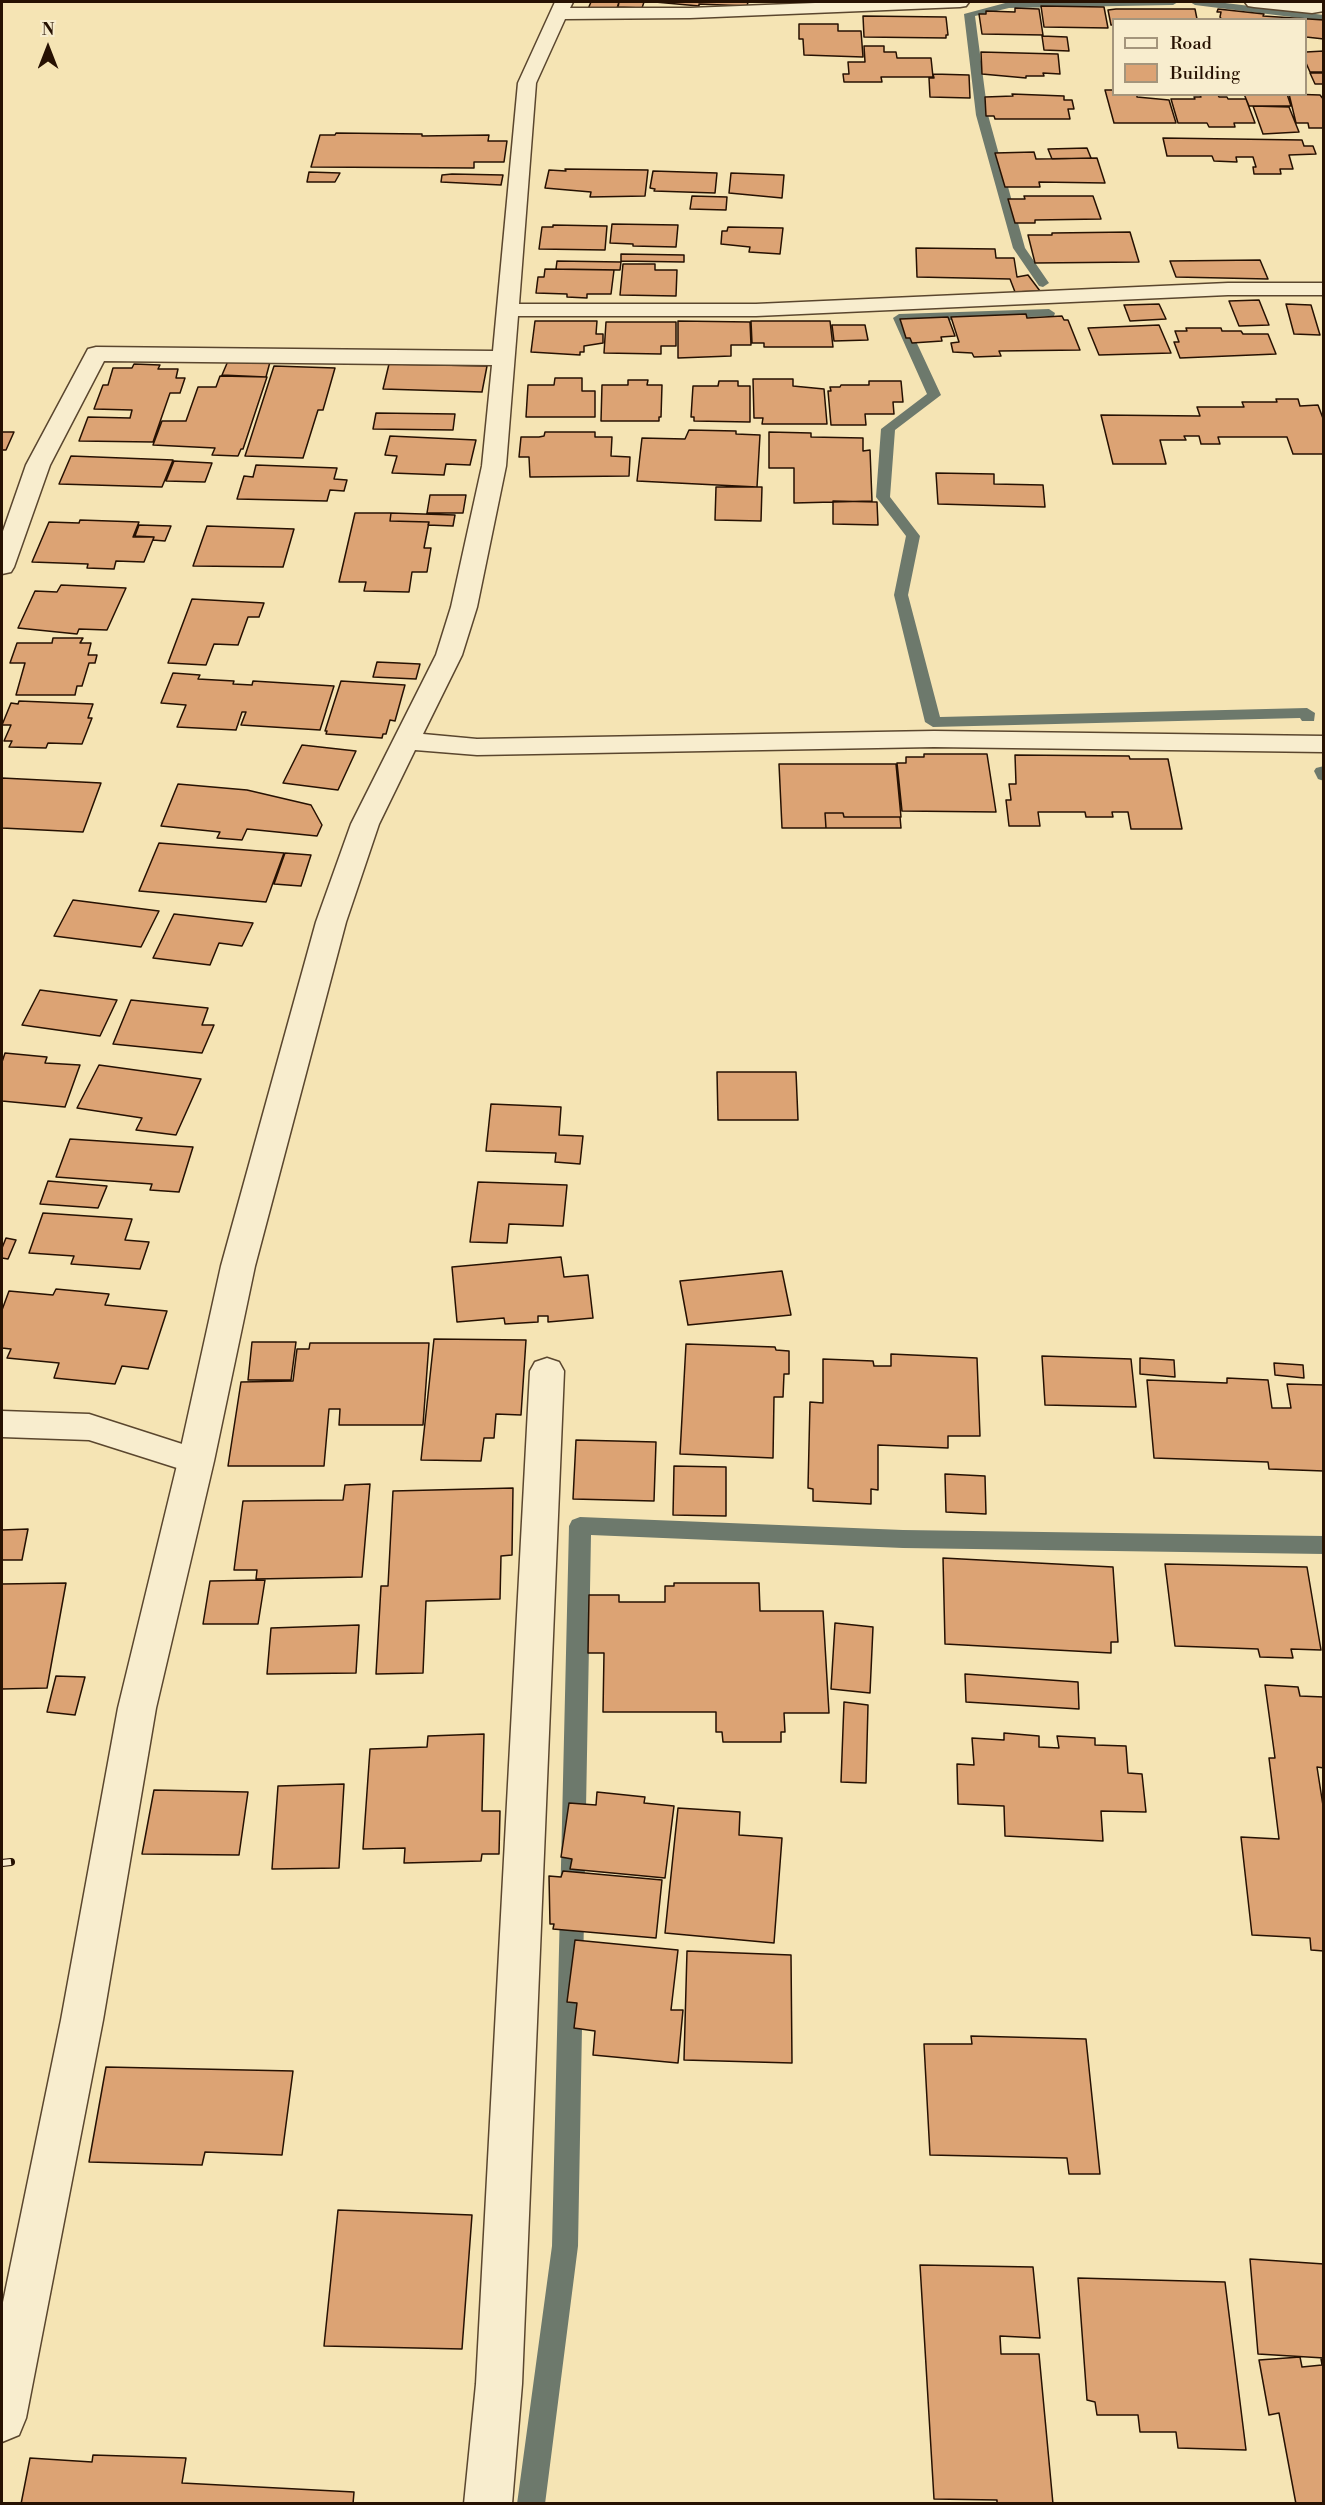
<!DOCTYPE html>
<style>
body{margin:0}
#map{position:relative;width:1325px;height:2505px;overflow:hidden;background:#f5e4b4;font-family:"Libre Bodoni",serif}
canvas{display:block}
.frame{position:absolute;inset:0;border:3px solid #261102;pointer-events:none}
.legend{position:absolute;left:1112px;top:18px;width:195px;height:78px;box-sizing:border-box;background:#f8edce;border:2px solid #a4957c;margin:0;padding:8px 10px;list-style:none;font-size:18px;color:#261102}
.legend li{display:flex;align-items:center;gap:12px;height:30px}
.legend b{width:30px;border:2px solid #a4957c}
.north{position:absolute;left:18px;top:18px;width:60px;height:60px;-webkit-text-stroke:4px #f8edce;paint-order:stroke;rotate:0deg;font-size:16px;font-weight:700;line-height:24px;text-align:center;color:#261102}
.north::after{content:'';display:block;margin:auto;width:21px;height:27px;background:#261102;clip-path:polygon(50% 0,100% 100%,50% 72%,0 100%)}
</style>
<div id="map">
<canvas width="1325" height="2505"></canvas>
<div class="frame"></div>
<ul class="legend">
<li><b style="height:8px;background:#f8edce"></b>Road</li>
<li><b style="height:16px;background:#dca374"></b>Building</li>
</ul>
<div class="north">N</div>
</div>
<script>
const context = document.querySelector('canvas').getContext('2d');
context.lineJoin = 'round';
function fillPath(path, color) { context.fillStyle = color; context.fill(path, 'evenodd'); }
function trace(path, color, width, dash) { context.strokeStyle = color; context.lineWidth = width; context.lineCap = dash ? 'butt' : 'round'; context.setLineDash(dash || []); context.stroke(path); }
fillPath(new Path2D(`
 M1009,2H1178L1173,5L1009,8L975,16L988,115L1025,248L1049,283L1043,287L1039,286L1013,248L976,115L964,14Z
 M1190,2H1217L1324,15V21L1195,5Z
 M1049,309L1055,313L1054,316L907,322L941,395L895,430L890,497L920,536L908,595L940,717L1307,708L1315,713L1314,721H1302L1300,718L933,727L925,722L894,595L906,536L876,497L881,429L927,394L893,318L899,314Z
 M1324,766V781L1318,779L1314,771L1316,768Z
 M580,1517L903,1530L1324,1536V1554L903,1548L591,1535L578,2246L545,2504H517L552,2246L569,1526L572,1520Z`), '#6d796c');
const building = new Path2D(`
 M591,2H619L616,11L588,9Z
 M619,2H644L642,8L618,7Z
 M655,2H748L747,6L699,4V6Z
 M1041,6L1104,7L1108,28L1044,27Z
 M1015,8L1039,9L1043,35L982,34L979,14H986V11L1015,12Z
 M1116,9H1195L1197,19L1218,20H1114V25H1111L1108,10Z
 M1218,9L1264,14L1263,16L1324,20V39L1306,37V20H1222L1220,17L1221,12H1217Z
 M863,16L946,17L948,35H946V38L864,37Z
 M799,24H838V31H861L863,57L804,55L803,39H799Z
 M1042,36L1067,37L1069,51L1044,50Z
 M864,46H884V52H896L897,58H931L933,77H881L882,82H844L843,74H849L848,62H865Z
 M1324,51V72H1310L1306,63V52Z
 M981,52L1058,54L1060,74L1043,73L1044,76H1026V78L982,74Z
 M1310,73H1324V84H1315Z
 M933,74L969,75L970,98L930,97L929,78H934Z
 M1105,90H1114V94H1137V97L1169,100L1176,123H1114Z
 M1012,94L1064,96V100H1072L1074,109H1068L1070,119H995L994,116H986L985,97L1013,96Z
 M1244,94H1287L1291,106H1249Z
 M1289,94L1320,95L1324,100V128H1309L1308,123H1296Z
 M1200,95H1218L1219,97H1227L1228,99H1246L1255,123H1234L1235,127H1209L1207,123H1178L1171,99H1195L1194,97H1201Z
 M1253,106L1289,107L1299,132L1263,134Z
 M336,133L422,134V136L489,135L488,141H507L504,162H474V168L311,167L320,135H335Z
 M1163,138L1302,140L1304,146H1313L1316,154L1289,155L1293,169H1280L1281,174H1254L1253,167H1256L1253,157H1236L1237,162L1214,161L1212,156H1167Z
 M1087,148L1091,158L1052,159L1048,149Z
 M1034,152L1036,159L1097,158L1105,183L1039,182L1040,187H1005L995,153Z
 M565,169L648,170L645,196L590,197L591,192L545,188L549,170L566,171Z
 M653,171L717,173L715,193L654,191L655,189L650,188Z
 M309,172L340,173L335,182H307Z
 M731,173L784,175L782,198L729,193Z
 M452,174L503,175L501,185L441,182L442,175Z
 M692,196L727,197L726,210L690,209Z
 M1024,196H1093L1101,219L1035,220V223H1015L1008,199H1025Z
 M612,224L678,225L676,247L633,246V244L610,243Z
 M553,225L607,226L605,250L539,249L542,227H553Z
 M728,227L783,228L780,254L749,252L750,247L721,244L722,231H727Z
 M1130,232L1139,262L1035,263L1028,235H1052V233Z
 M916,248L995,249L996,258H1014L1017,277L1028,275L1040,291L1015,292L1010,279L917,277Z
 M621,254L684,255V262L621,261Z
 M1260,260L1268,279L1176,277L1170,261Z
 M557,261L621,262L620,270L556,269Z
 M623,264H655V270H677L676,296L620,295Z
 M545,269L614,270L611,294H587V298L567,297V294L536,293L538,277H544Z
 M1259,300L1269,325L1239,326L1229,301Z
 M1159,304L1166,319L1130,321L1124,305Z
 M1286,304L1311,305L1320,335L1294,334Z
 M1026,314L1027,318L1062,316L1064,320H1068L1080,350L999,351L1001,356L974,357L972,353L953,352L951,343L959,342L951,317Z
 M948,317L955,336L941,337L942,341L912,343L910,338H906L900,319Z
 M535,321H597L596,334H603V343L584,346V352H580V355L531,352Z
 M678,321L750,322L751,345H731V356L678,358Z
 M751,321H830L833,347H764V343H752Z
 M606,322H676V346H661V354L604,353Z
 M832,325H865L868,340L834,341Z
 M1159,325L1171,353L1099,355L1088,328Z
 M1186,328H1221L1222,331H1241L1243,334H1268L1276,354L1180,358L1174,342H1179L1175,331H1187Z
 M228,361L270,362L266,377L222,375Z
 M134,364L160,365L158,369H178L176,378H185L180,393H170L153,442L79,441L88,417L130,418L132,410L94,409L103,385H108L113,368H132Z
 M389,364L487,366L482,392L383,389Z
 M274,366L335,368L323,410H318L303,458L245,456Z
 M220,376L267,377L243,449H241L238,456L212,455L215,448L153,445L162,421H186L198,387H216Z
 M555,378H582V391H595V417H526L528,385H554Z
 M753,379H793V386L824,389L827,424H762L763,418H754Z
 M628,380H648L647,385H662L661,417H659V421H601L602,385H628Z
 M719,381H738V386H750V422L694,421V417H691L693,386H718Z
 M869,381H901L903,402H893L894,414H865L866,425H831L828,391H831L830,387H840L841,385H869Z
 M1276,399H1298L1300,406L1318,405L1324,421V454H1293L1287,437H1218L1220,444H1201L1199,436H1184L1186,440H1160L1166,464H1113L1101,415L1200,416L1197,407H1244L1242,402H1277Z
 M376,413L455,414L453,430L373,429Z
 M689,430L736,431V434L760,435L757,487L637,481L642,438L685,439Z
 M2,432H14L6,450H2Z
 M545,432H595V437H612L611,456L630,457L629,476L530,477L529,457H519L521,437H539L544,436Z
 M769,432L811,433V437L863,438V451L870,450L872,501L794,503V468H769Z
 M390,436L476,440L470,465L446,464L444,475L392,473L397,456L385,455Z
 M71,456L173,460L162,487L59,484Z
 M174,461L212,463L205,482L166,481Z
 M256,465L337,468L334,479L347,480L344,491L330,490L327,501L237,499L244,476L253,477Z
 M936,473L994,474V484L1043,485L1045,507L938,504Z
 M716,487H762L761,521L715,520Z
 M430,495H466L463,513H427Z
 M833,501L877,502L878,525L833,524Z
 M355,513H391L390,521L429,522L424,548H431L427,572H412L409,592L364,591L366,582H339Z
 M391,513L455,515L453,526L428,525L429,522L390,521Z
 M80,520L139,522L133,537H154L144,562L116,561L114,569L87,568L88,564L32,562L49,522L79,523Z
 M139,525L171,526L165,541L153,540L154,537L135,536Z
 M207,526L294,529L283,567L193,566Z
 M61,585L126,588L107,630L79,629L77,634L18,628L35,591L57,592Z
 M192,599L264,603L259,617H248L238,645L214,644L206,665L168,663Z
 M53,638H83L80,643H91L88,655H97L95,663H89L82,686H77L75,695H16L25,663H10L17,643H52Z
 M377,662L420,664L416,679L373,677Z
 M173,673L200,675L198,679L234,681L233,684L252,685L253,681L334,686L320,730L241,725L246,712H242L236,730L177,727L186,705L161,703Z
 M341,681L405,685L395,721L390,720L386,734H383L382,738L326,734L327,731H325Z
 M19,701L93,704L88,718H92L82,744L48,743L46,748L9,747L12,741H4L11,725H2L11,703L18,704Z
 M302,745L356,751L338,790L283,783Z
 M924,754H987L996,812L902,811L897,763H906V757H924Z
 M1015,755L1129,756L1130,759H1168L1182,829H1131L1128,812H1112L1113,817H1086L1085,812H1038L1040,826H1009L1006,800H1011L1009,784H1016Z
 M779,764H896L901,817H844L843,813H825L826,828H782Z
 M2,778L101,783L83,832L2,828Z
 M178,784L247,790L311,805L322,825L317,836L247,829L242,840L217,838L220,832L161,826Z
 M825,813H843L844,817H900L901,828H826Z
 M159,843L284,853L266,902L139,891Z
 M285,853L311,855L301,886L274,884Z
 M73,900L159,911L141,947L54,936Z
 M174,914L253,923L242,946L219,943L210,965L153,958Z
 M40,990L117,1000L100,1036L22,1025Z
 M131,1000L208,1008L202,1025H214L202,1053L113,1044Z
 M5,1053L47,1057L45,1063L80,1065L65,1107L2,1101V1062Z
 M99,1065L201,1079L176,1135L136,1130L142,1118L77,1108Z
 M717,1072H796L798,1120H718Z
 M491,1104L561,1107L559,1135L583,1136L580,1164L555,1162L556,1153L486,1151Z
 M70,1139L193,1147L179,1192L150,1190L152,1184L56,1177Z
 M48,1181L107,1186L98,1208L40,1204Z
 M478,1182L567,1185L563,1226L509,1224L507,1243L470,1242Z
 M43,1213L132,1219L125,1240L149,1242L140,1269L71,1264L74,1256L29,1253Z
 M6,1238L16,1240L8,1259L2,1258V1248Z
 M561,1257L564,1277L588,1275L593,1318L548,1322V1316H538V1322L505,1324L504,1318L457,1322L452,1267Z
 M782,1271L791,1315L688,1325L680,1281Z
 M56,1289L109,1294L105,1305L167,1311L148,1369L122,1366L115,1384L54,1378L59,1363L7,1358L11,1349L2,1348V1310L9,1291L53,1295Z
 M434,1339L526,1340L521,1415L496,1414L494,1438H484L481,1461L421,1460Z
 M252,1342H296L291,1380H248Z
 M310,1343H429L423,1425H339L340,1409H329L324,1466H228L241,1382L293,1381L297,1349H309Z
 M686,1344L775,1347L776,1350L789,1351V1374H784L783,1397H774L773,1458L680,1454Z
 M891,1354L977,1358L980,1436H948V1448L878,1445V1490L871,1489V1504L813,1501V1489L808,1488L810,1402L823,1403V1359L873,1361L874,1366H891Z
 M1042,1356L1131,1359L1136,1407L1045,1405Z
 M1140,1358L1174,1360L1175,1377L1140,1374Z
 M1274,1363L1303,1365L1304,1378L1275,1375Z
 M1227,1378L1268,1380L1272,1408H1291L1287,1384L1324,1385V1471L1269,1469L1268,1462L1154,1458L1147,1380L1227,1383Z
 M576,1440L656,1442L654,1501L573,1499Z
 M674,1466L726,1467V1516L673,1515Z
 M945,1474L985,1476L986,1514L946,1512Z
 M370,1484L362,1577L256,1579L257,1570H234L243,1501L343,1500L345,1485Z
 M513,1488L512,1555L501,1556L500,1599L426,1601L423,1673L376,1674L381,1586H388L393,1491Z
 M28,1529L22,1560H2V1530Z
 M943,1558L1113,1567L1118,1642H1111V1653L945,1644Z
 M1165,1564L1307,1567L1321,1650L1291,1649L1293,1658L1260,1657L1258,1649L1175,1646Z
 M265,1580L258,1624H203L210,1581Z
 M66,1583L47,1688L2,1689V1584Z
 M674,1583H759L760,1611H823L829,1713H784L785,1732H781V1742H723L722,1732H716V1712H603L604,1653H588L589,1595H619V1602H665V1586H674Z
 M835,1623L873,1627L870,1693L831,1689Z
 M359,1625L356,1673L267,1674L271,1628Z
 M965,1674L1078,1682L1079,1709L966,1702Z
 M56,1676L85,1677L75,1715L47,1712Z
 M1265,1685L1298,1687L1300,1696L1324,1697V1768L1317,1767L1324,1812V1951L1311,1950L1310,1938L1252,1935L1241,1837L1279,1839L1269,1758H1275Z
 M844,1702L868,1705L866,1783L841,1782Z
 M1004,1733L1039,1736V1747L1059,1748L1057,1736L1095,1738V1745L1126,1746L1128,1773L1142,1774L1146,1812L1101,1811L1103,1841L1005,1836L1004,1806L958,1804L957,1764L974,1765L972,1738L1004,1740Z
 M484,1734L482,1811H500L499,1854H482L481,1861L404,1863L405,1848L363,1849L370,1749L427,1747L428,1736Z
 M344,1784L339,1868L272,1869L278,1786Z
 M154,1790L248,1792L239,1855L142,1854Z
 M597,1792L645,1797L644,1803L674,1806L665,1878L570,1869L572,1859L561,1857L569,1803L596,1805Z
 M678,1808L740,1812L739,1835L782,1838L774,1943L665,1933Z
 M563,1871L662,1880L656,1938L553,1929L554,1924H550L549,1876L561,1877Z
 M575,1940L678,1950L671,2010H683L678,2063L593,2055L595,2031L574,2028L577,2003L567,2002Z
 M687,1951L791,1955L792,2063L684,2060Z
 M971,2036L1086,2039L1100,2174H1069L1067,2158L930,2155L924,2044H972Z
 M106,2067L293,2071L282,2155L205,2152L202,2165L89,2162Z
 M338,2210L472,2215L462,2349L324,2346Z
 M1250,2259L1324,2264V2358L1258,2354Z
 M920,2265L1033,2267L1040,2338L1000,2336L1001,2354H1039L1053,2504H997V2500L934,2499Z
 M1078,2278L1225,2282L1246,2450L1178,2448L1176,2432H1140L1138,2415H1097L1095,2402L1087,2400Z
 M1300,2357L1302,2367L1322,2365L1321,2359H1324V2504H1296L1279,2413L1269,2415L1259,2360Z
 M93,2455L186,2458L182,2483L354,2492L353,2504H21L30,2458L92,2462Z`);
fillPath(building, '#dca374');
trace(building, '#261102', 1.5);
const service = new Path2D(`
 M2,1411L89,1414L207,1452L212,1461L207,1470L196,1474L89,1440L2,1437Z`);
const minor = new Path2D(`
 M555,2H573L570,8H690L840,2H969L966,6L960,7L690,18L565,19L536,83L519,304H756L1228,283H1324V295H1228L756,316H518L506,466L477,607L462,655L423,734L477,739L934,731L1324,736V752L934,747L477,755L415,750L379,824L346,922L255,1266L214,1461L156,1708L103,2020L26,2418L19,2435L2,2442V2307L61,2020L118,1708L178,1461L221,1266L316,922L351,824L436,655L451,607L482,466L492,365L104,361L50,465L14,567L11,572L2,574V534L26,465L88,349L96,347L493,351L518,83Z
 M1245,2H1324V11L1312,13L1254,7L1248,6Z
 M547,1358L559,1362L564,1371L522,2384L512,2504H464L476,2384L530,1371L535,1362Z`);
trace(service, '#5a462e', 3);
trace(minor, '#5a462e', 3);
fillPath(service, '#f8edce');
fillPath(minor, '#f8edce');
const rail = new Path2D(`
 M2,1863L11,1862`);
trace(rail, '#261102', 8);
trace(rail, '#f8edce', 6, [17]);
</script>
